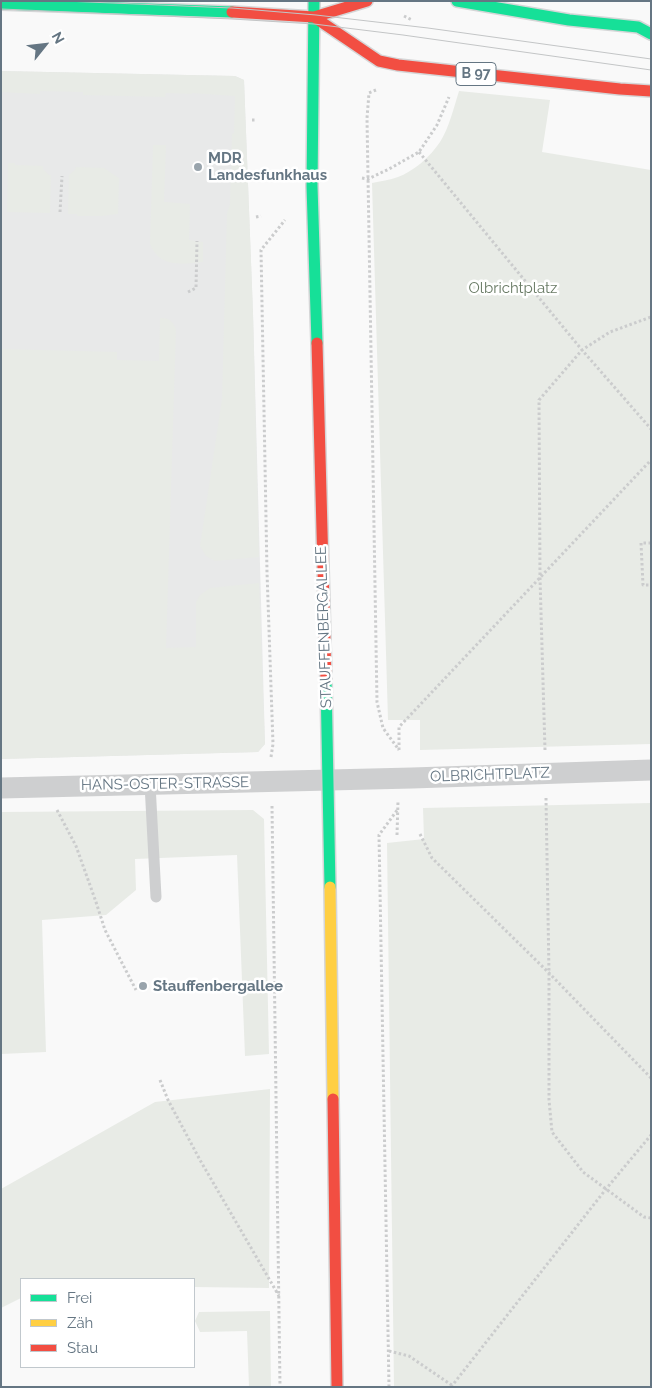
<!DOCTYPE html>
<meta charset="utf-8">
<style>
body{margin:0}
#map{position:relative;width:652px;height:1388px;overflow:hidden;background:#f9f9f9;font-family:Raleway,sans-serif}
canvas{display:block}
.frame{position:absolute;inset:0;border:2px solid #657683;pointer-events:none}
.legend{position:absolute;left:20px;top:1278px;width:175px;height:90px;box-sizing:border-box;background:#fff;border:1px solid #c1c8cd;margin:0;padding:6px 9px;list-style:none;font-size:15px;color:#657683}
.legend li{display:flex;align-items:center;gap:10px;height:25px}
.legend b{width:25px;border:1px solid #c1c8cd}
.north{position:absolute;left:20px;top:20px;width:50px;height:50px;-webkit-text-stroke:4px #fff;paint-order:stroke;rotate:61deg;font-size:14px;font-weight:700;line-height:20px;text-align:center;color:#657683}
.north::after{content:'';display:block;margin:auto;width:18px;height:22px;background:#657683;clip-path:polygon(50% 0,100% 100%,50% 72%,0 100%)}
</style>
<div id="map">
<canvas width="652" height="1388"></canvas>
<div class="frame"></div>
<ul class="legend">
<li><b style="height:6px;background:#16e098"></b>Frei</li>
<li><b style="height:6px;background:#ffcf43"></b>Zäh</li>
<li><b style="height:6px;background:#f24e42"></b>Stau</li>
</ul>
<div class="north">N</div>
</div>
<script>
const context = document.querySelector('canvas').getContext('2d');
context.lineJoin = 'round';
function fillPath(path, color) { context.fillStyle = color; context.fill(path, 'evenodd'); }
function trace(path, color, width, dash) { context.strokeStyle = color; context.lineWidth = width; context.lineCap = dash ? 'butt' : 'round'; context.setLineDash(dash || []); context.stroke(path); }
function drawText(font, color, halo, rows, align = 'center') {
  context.font = font + ' Raleway,sans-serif'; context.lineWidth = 5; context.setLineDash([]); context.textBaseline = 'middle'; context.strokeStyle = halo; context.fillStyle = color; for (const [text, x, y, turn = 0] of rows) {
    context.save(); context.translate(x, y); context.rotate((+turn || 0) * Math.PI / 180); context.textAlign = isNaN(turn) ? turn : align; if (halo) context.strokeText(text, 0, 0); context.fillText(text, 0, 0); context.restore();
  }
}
fillPath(new Path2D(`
 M1,71L235,76L244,80L253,313L265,744L258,752L1,759Z`), '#e8e9e9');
fillPath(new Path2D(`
 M1,71L235,76L244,80L253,313L259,557L215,561L206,556L200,546L222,399L227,213L230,204L232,134L234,133L235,96L192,93V94L166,93L165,97L83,95V92L40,91V94L1,92Z
 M459,91L550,100L542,152L651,170V744L420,750V720H388L372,183C380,181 390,180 398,177C414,171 430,157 440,142C449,128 454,107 459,91Z
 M153,145H166L164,202L190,204L189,240L203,242V262C181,264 160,268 150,244Z
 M8,163H15V165L43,166V169L49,175H51L50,213L7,212Z
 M76,167L104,168L119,178L118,214L101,216H77V214H68L69,175L75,170Z
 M160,318C170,318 172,321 176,329L166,648L196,647V602L200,595L210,588L259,583L265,744L258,752L1,759L2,349L117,352V360L159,361Z
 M651,803V1387H394L387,843L424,839L423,808Z
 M253,810L264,819L269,1054L245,1056L237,855L135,859L136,890L106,915L42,920L46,1052L1,1054V812Z
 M270,1089L269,1288L194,1287V1279H21V1298L1,1308V1189L155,1102Z
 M270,1311L271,1387H249L247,1331L200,1332L195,1321L199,1312Z`), '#e8ebe6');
const fast = new Path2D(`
 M314,1L312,186L317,343
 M457,1L569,20L638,27L651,34
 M1,4L232,12
 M326,681L330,887`);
const slow = new Path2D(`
 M330,887L333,1099`);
const jam = new Path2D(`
 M232,12L314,17L367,1
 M314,17L379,61L398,65L620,89L651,91
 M317,343L326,681
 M333,1099L337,1387`);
trace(fast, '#d5d6d7', 14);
trace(slow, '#d5d6d7', 14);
trace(jam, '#d5d6d7', 14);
trace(new Path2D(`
 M404,16L412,20
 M376,90L369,93L367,118L377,702L383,728L399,750
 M252,120H255
 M419,152L582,350L651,429
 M362,178L368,179L389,169L419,152L437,125L449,97
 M60,212L62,176
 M256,217L261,216
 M188,292L196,288L197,241
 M651,543H641L643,585H651
 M399,750V727L651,460
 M545,750L540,578L539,400L582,350L610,332L651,317
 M271,757L273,744L267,572L261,250L285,220
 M546,798L549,973V1100L552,1132L583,1172L644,1217L651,1218
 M272,806L280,1387
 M57,810L76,846L96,902L105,930L136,990
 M420,834L432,858L549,973L651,1078
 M397,835L398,801
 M160,1080L168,1100L200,1160L279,1296
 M389,1351L409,1356L453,1386
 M389,1387L379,835L398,809
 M451,1387L606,1189L651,1135`), '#cbcccd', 3, [2.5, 2.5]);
trace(new Path2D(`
 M150,784L156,897`), '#cecfd0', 11);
trace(new Path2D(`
 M1,788L412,778L651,770`), '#cecfd0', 21);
trace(fast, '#16e098', 11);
trace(slow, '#ffcf43', 11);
trace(jam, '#f24e42', 11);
trace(new Path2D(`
 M64,1L232,8L316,15L428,28L651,59
 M1,9L232,19L314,24L403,35L651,70`), '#c3c5c6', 1);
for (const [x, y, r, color] of [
 [198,167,5,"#99a4ac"],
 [143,986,5,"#99a4ac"]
]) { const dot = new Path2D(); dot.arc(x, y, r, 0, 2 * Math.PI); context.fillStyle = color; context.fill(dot); trace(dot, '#fff', 2); }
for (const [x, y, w] of [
 [476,74,40]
]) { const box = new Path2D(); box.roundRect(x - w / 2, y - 11.5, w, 23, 4); context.fillStyle = '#fff'; context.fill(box); trace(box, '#657683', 1); }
drawText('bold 14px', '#657683', null, [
 ["B 97",476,74]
]);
drawText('bold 15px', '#657683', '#fff', [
 ["MDR",208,158],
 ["Landesfunkhaus",208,175],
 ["Stauffenbergallee",153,986]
], 'left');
drawText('15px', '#687a64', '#fff', [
 ["Olbrichtplatz",513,288]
]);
drawText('15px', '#657683', '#fff', [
 ["STAUFFENBERGALLEE",324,627,-92],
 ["OLBRICHTPLATZ",490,775,-2],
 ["HANS-OSTER-STRASSE",165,784,-1]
]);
</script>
